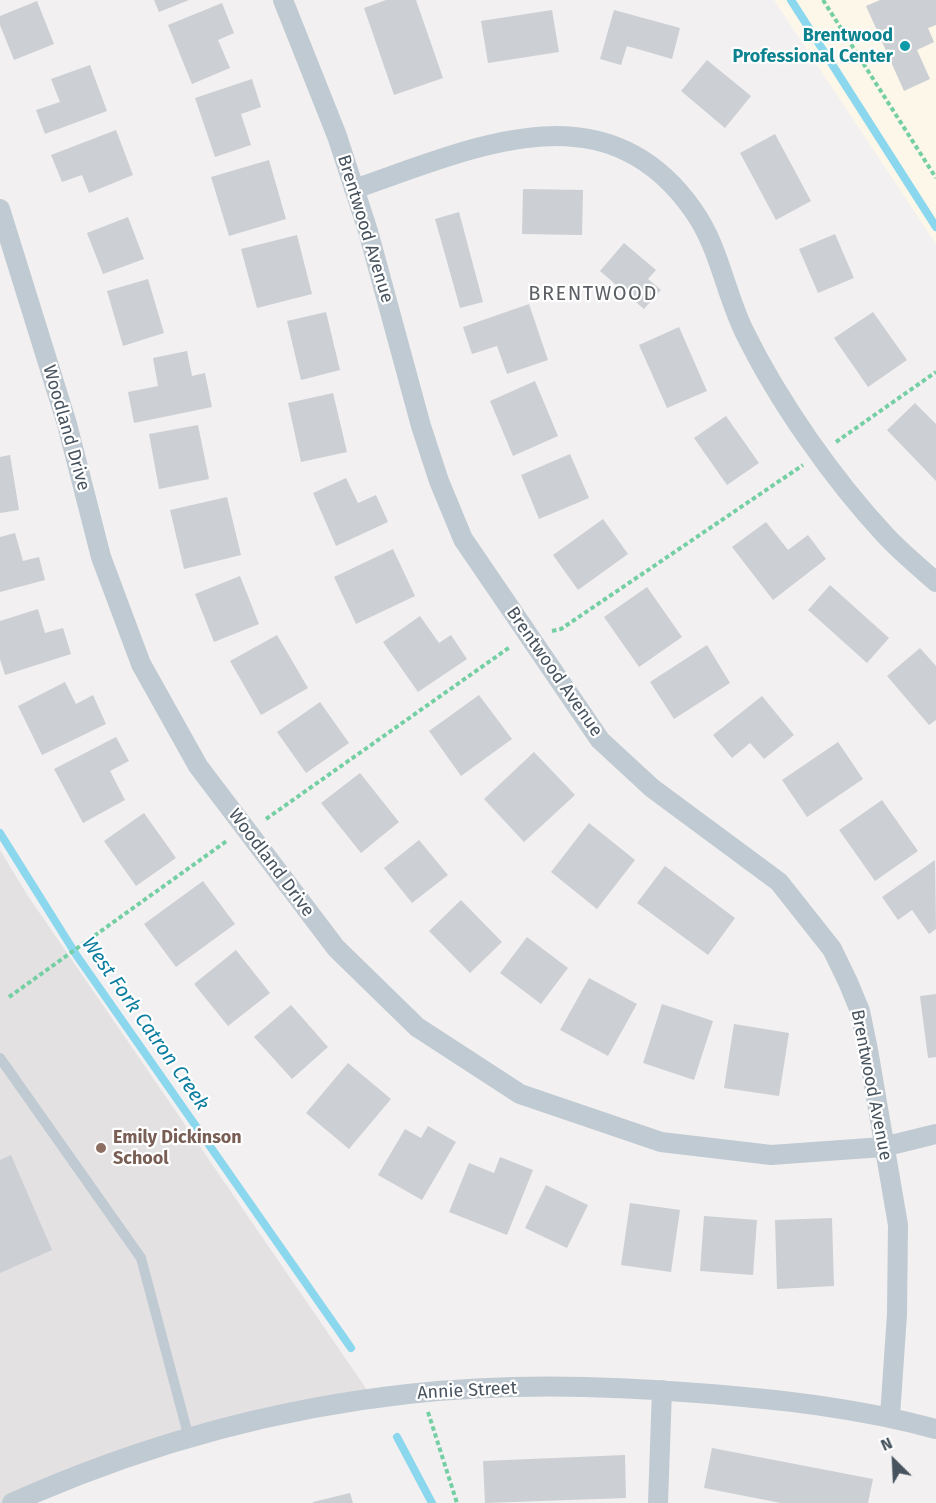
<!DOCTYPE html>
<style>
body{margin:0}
#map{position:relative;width:936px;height:1503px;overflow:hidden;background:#f2f0f0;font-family:"Fira Sans",sans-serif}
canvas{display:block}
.north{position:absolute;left:864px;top:1431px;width:60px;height:60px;-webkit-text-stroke:4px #fff;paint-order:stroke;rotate:336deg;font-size:16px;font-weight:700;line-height:24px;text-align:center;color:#47535e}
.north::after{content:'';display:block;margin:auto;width:21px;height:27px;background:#47535e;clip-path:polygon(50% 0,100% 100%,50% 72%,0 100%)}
</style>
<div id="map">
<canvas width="936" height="1503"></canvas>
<div class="north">N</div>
</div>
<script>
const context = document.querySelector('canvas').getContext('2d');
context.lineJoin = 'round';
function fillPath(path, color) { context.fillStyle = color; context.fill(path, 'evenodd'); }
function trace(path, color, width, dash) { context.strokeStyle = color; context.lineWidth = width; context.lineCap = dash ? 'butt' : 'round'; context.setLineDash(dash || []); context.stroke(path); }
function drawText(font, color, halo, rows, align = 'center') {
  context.font = font + ' "Fira Sans",sans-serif'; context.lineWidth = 4.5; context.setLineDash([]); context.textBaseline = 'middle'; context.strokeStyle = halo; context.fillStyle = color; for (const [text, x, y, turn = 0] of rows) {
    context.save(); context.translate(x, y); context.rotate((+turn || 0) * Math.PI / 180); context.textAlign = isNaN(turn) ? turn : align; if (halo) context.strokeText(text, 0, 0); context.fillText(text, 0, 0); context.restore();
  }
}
fillPath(new Path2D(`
 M774,0H936V244Z`), '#fcf7e9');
fillPath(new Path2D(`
 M0,850L28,896L374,1400L297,1413L12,1503H0Z`), '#e3e1e2');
trace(new Path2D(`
 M791,0L936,227
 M0,833L77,956L351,1348
 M397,1437L432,1503`), '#8ad7ee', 8);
fillPath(new Path2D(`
 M154,0H189L159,12Z
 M386,0H416L443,78L394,95L364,8Z
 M880,0H936V25L928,28L934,42L917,50L930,79L904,91L866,6Z
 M37,1L54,44L14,60L0,25V16Z
 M222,3L234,33L218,40L230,68L192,84L168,25Z
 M552,10L559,52L488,63L481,21Z
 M614,10L680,28L672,59L627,46L621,65L600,59Z
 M707,60L751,96L725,128L681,91Z
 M90,65L107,111L45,134L36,110L60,102L51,79Z
 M252,79L261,107L241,114L251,145L215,157L195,98Z
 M116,130L133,175L89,193L82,175L62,182L51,155Z
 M775,134L811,201L776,220L740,153Z
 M269,160L286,219L229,236L211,177Z
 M523,189L583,190L582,235L522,234Z
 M459,212L483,302L460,308L435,219Z
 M128,217L144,259L103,274L87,233Z
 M835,234L854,278L818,293L799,249Z
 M297,235L312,294L257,308L241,249Z
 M624,243L656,270L648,279L661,290L644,309L600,271Z
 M148,279L164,333L123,346L107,291Z
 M529,304L548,360L507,374L497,346L472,354L463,327Z
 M326,312L340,370L301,380L287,321Z
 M873,312L907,360L868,387L834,338Z
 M679,327L707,391L667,408L639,345Z
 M187,351L192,376L205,373L212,407L134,423L128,392L158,386L153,358Z
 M535,381L558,436L513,456L490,401Z
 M333,393L347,452L301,462L288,403Z
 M915,403L936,424V481L887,430Z
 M726,416L759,463L727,485L694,438Z
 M198,425L209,479L159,489L149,434Z
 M570,454L589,498L539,519L521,475Z
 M10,455L19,510L0,513V457Z
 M346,478L358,503L376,495L388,522L336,546L313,493Z
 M227,497L241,555L184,569L170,510Z
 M603,519L628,554L578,590L553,555Z
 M766,522L788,550L808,535L826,559L773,600L732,547Z
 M15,533L23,561L39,557L45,580L0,592V537Z
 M393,549L415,596L356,624L334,577Z
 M240,576L259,624L214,642L195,594Z
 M830,585L889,638L867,663L808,610Z
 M647,587L682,637L639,667L604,617Z
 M38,609L45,633L63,628L71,654L5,675L0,659V621Z
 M420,616L439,643L451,635L467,659L418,692L383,642Z
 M277,635L308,688L261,715L230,661Z
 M707,645L730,683L674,719L650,682Z
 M920,648L936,666V720L929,725L887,676Z
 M65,682L76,704L93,695L106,724L42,755L18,706Z
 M479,695L512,739L461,776L429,731Z
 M762,696L794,735L764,759L750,743L732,758L713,735Z
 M320,702L349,743L306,773L277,732Z
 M116,737L129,761L110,771L125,800L83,823L54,769Z
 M838,742L863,779L807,817L782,780Z
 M534,752L575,795L524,842L484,799Z
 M360,773L399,822L361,853L321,803Z
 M882,800L918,851L875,881L839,830Z
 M144,813L176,858L136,886L104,841Z
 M589,823L635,860L597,909L551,872Z
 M419,840L448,875L412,903L384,868Z
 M935,860L936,929L929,934L912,910L898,920L882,897Z
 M665,866L735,918L708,955L637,903Z
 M203,881L235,924L176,967L144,924Z
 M461,900L502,942L470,973L429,931Z
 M527,937L568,968L541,1004L500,973Z
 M236,950L270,993L228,1026L194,984Z
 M589,978L637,1004L608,1056L560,1030Z
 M936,994V1057L928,1058L920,996Z
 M662,1004L713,1021L694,1080L643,1063Z
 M291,1005L328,1047L292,1079L254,1037Z
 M734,1024L789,1033L779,1096L724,1088Z
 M348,1063L391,1099L349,1149L306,1113Z
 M428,1126L456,1142L422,1200L378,1175L405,1129L421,1138Z
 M11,1155L52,1250L0,1273V1160Z
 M500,1157L533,1170L507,1235L449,1212L469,1163L494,1173Z
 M546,1185L588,1205L567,1248L525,1228Z
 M630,1203L680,1210L671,1272L621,1265Z
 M704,1216L757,1220L753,1275L700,1271Z
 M832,1218L834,1286L777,1289L775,1220Z
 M712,1448L873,1479L868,1503H781L704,1488Z
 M625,1455L626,1498L485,1503L483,1461Z
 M350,1493L353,1503H313V1502Z`), '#cccfd4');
trace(new Path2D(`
 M823,0L936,178
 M836,442L936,372
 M552,631L561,629L803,465
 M266,819L510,647
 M9,997L228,840
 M428,1412L457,1503`), '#75cfa4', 4, [4.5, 3]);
trace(new Path2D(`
 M0,1058L141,1258L189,1438`), '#c0cad2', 10);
trace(new Path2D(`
 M283,0L337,136L368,231L421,426L439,481L463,539L600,740L652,788L779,882L832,949L848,982L860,1011L868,1050L898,1225L897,1314L890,1416
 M354,189C469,150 604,83 693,210C719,246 725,292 744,331C778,401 833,479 886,536C901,552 919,567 936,582
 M0,209L67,424L101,557L141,664L198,766L336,948L417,1027L520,1094L661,1142L771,1155L883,1147L936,1134
 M12,1503C137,1447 272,1409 408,1394C504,1383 602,1385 697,1393C778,1399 858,1408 936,1429
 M658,1503L662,1390`), '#c0cad2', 20);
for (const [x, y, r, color] of [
 [905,46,6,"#0f9aa8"],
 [101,1148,6,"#8d6e63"]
]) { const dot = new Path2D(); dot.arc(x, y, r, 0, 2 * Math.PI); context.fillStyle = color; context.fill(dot); trace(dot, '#fff', 2); }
drawText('bold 18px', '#0d838f', '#fff', [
 ["Brentwood",893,36],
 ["Professional Center",893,57]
], 'right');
drawText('18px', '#47535e', '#fff', [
 ["Brentwood Avenue",365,229,73],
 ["Woodland Drive",66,428,74],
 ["Brentwood Avenue",554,672,55],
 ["Woodland Drive",271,863,53],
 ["Brentwood Avenue",871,1085,79],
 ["Annie Street",467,1391,-3]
]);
drawText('bold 18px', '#785e54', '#fff', [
 ["Emily Dickinson",113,1138],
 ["School",113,1159]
], 'left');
context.letterSpacing = '1.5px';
drawText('20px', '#5c6065', '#fff', [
 ["BRENTWOOD",593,294]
]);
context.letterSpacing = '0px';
drawText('italic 20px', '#0b7d9e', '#fff', [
 ["West Fork Catron Creek",145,1024,55]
]);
</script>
